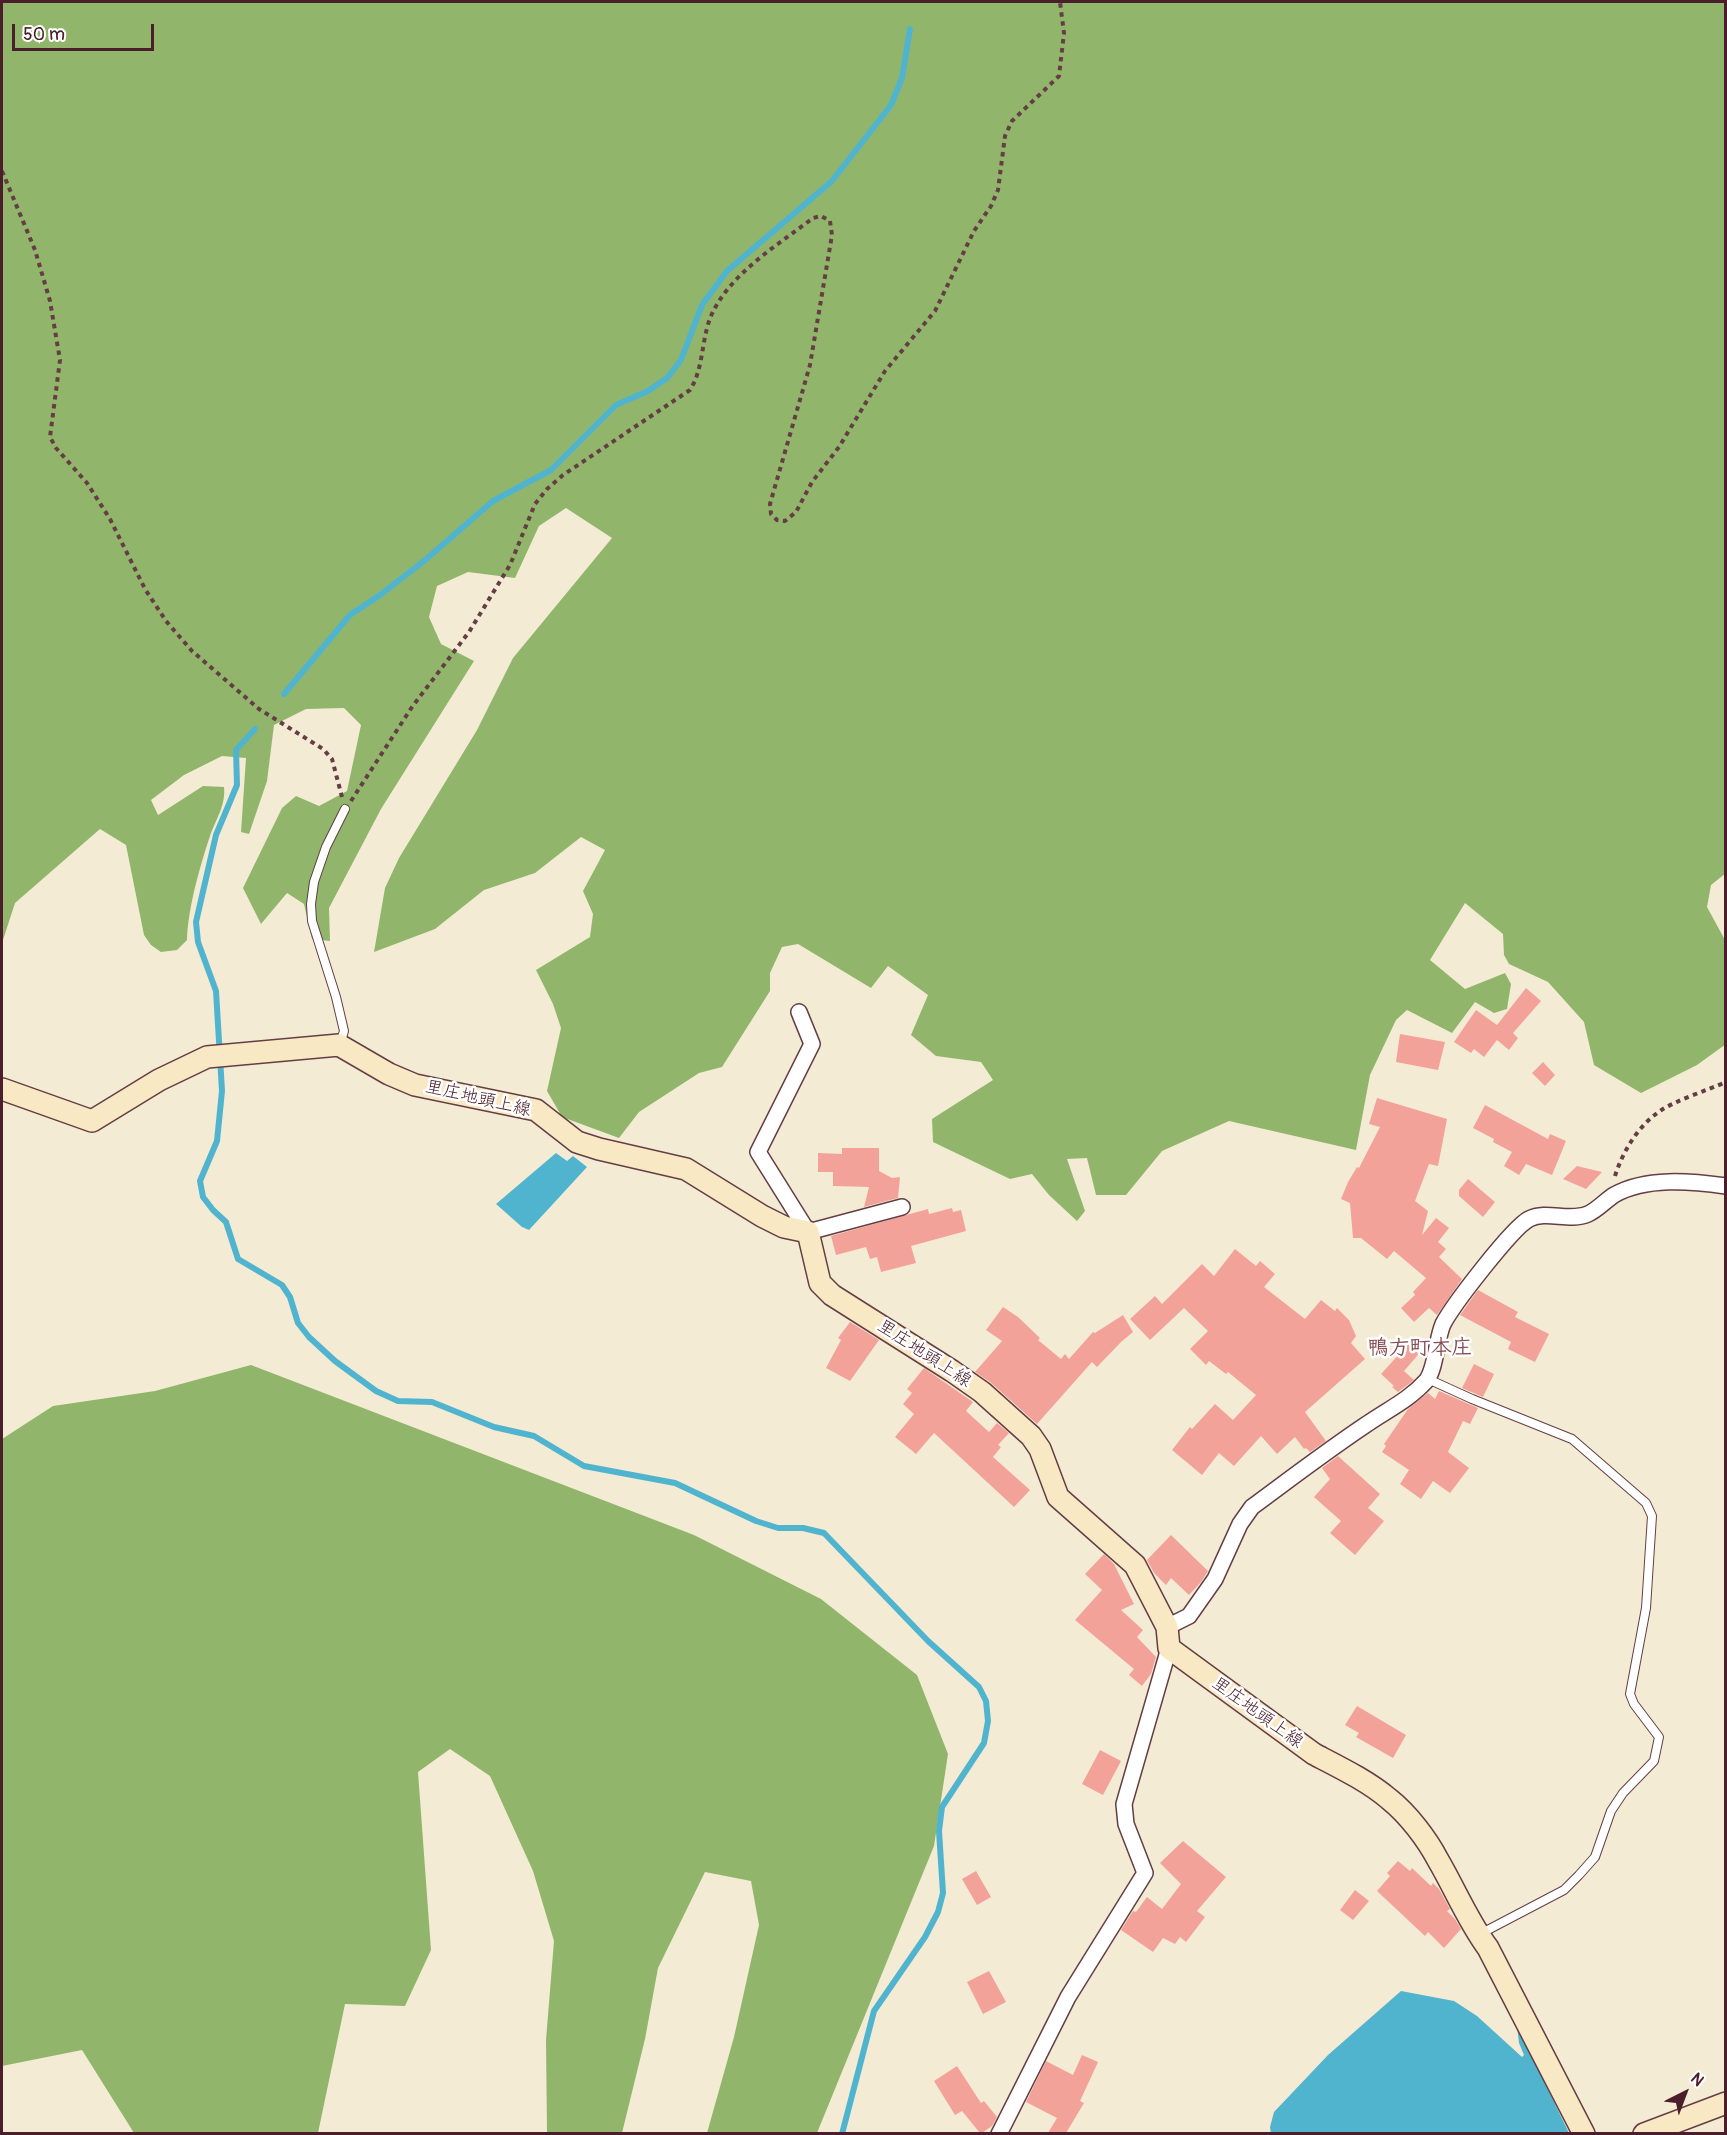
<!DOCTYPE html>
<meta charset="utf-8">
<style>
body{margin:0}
#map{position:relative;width:1727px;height:2135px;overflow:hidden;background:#f4ebd5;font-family:Pangolin,sans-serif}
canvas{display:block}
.frame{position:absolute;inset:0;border:3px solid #4a1f2b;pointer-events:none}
.north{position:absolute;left:1655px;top:2063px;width:60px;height:60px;-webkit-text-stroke:4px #fff;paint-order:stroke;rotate:42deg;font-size:16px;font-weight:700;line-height:24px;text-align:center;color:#4a1f2b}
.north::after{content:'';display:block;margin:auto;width:21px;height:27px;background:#4a1f2b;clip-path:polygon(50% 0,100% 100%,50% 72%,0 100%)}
.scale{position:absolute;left:12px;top:24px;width:142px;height:27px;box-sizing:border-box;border:3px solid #4a1f2b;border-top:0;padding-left:8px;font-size:18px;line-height:21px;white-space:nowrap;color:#4a1f2b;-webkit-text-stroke:4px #fff;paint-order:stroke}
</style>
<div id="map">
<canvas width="1727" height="2135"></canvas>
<div class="frame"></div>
<div class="north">N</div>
<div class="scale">50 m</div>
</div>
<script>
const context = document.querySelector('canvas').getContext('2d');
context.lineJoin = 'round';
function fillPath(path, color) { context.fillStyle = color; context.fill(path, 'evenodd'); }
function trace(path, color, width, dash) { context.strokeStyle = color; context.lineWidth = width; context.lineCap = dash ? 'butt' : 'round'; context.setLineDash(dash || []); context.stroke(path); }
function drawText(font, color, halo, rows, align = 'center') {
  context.font = font + ' Pangolin,"Klee One",sans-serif'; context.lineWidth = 5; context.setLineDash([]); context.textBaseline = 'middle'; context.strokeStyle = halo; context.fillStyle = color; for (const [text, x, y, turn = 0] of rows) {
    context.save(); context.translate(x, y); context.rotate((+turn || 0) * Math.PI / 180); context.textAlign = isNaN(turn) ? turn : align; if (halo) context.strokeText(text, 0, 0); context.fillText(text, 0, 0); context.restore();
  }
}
fillPath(new Path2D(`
 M2,2H1725L1726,873L1711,885L1707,907L1725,940L1726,1044L1697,1065L1641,1093L1594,1065L1584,1022L1548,982L1509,964L1504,955L1503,934L1465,903L1430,960L1465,989L1505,973L1511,984L1507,1009L1494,1013L1475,1002L1452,1033L1407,1010L1396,1020L1370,1075L1356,1150L1229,1121L1162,1151L1126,1195H1096L1087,1158L1067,1159L1085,1211L1077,1221L1049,1195L1032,1174L1010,1179L933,1142L932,1119L993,1080L981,1062L936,1056L911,1035L928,995L888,966L871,988L798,944L782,947L770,973V991L722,1067L699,1073L639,1112L619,1138L562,1117L547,1091L561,1028L553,1004L536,970L590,937L593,914L583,891L605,850L581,837L535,873L484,890L435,929L374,952L385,888L399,858L477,730L513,658L612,538L566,508L539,526L515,578L468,572L437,586L429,617L441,644L474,661L381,809L329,908L330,941L312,939L304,904L287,893L261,924L243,888L282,808L296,796L319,806L347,791L361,725L344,708L306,709L274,725L267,781L249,834L241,832L246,758L222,756L184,775L151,800L158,815L203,786L224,787C226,805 216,819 210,836C200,866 188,908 187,940L177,950L161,952L151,945L144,935L126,845L100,829L15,903L2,943Z
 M251,1365L694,1535L821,1599L917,1675L948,1754L934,1846L817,2133H707L734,2037L759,1925L751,1881L705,1872L658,1968L645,2039L622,2133H547L546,2040L554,1941L533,1871L490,1776L450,1749L418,1772L431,1950L405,2006L345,2004L318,2133H134L82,2050L2,2066V1439L53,1406L155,1391Z`), '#91b66b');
fillPath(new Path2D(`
 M556,1153L567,1161L573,1156L587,1167L529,1230L522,1227L496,1204Z
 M1401,1991L1454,2001L1477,2016L1522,2057L1524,2055L1519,2043L1517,2026L1569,2133L1271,2134L1270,2127L1274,2112L1328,2055Z`), '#51b4cf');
trace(new Path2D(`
 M284,694L350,615L380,595L424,561L493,501L551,470L616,405L648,391L667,378L681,360L702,305L727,271L832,181L891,105L902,78L910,29
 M255,729L236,750L237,785L216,835L196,922L198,942L216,991L222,1091L217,1141L200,1181L203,1197L213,1210L226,1222L238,1259L282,1285L290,1297L298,1323L309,1337L335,1361L376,1391L398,1401L432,1402L494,1427L534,1436L584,1466L675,1483L756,1521L778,1528H803L824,1533L928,1641L979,1687L986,1701L988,1721L984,1743L942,1807L939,1831L943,1893L938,1912L925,1937L874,2011L842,2134`), '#51b4cf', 6);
fillPath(new Path2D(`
 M1526,988L1541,1001L1513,1033L1518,1038L1509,1050L1497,1040L1484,1057L1474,1049L1471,1053L1454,1042L1476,1010L1497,1025Z
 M1400,1034L1445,1042L1438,1070L1396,1062Z
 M1543,1062L1555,1075L1545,1086L1532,1073Z
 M1377,1098L1447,1119L1438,1166L1429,1164L1415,1201L1428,1211L1422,1235L1436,1218L1449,1228L1438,1242L1446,1249L1439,1257L1462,1279L1437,1315L1429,1308L1414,1322L1401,1308L1415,1295L1413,1292L1426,1278L1394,1251L1387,1259L1361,1238H1353L1350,1203L1341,1199L1348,1182L1357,1167L1359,1168L1380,1127L1369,1124Z
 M1485,1105L1548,1139L1550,1134L1566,1141L1552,1175L1526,1164L1519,1175L1504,1166L1512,1152L1493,1142L1494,1139L1473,1128Z
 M842,1148H879V1171L892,1178L900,1177L898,1198L864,1207L869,1187L833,1186V1172H818V1153L842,1154Z
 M1577,1166L1602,1172L1586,1189L1563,1179Z
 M1468,1179L1495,1202L1483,1217L1459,1196V1190Z
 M952,1208L953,1212L961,1210L966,1231L911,1246L916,1263L881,1272L877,1257L870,1259L866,1247L836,1255L831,1236L928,1209L929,1214Z
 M1235,1249L1256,1266L1260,1261L1275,1274L1264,1287L1305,1319L1321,1300L1335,1311L1337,1308L1349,1320L1356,1336L1351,1343L1365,1359L1305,1412L1326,1441L1310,1452L1306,1448L1304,1449L1295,1437L1277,1454L1261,1436L1234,1466L1219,1453L1202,1475L1172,1450L1190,1427L1192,1429L1215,1404L1233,1420L1256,1395L1228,1372L1226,1374L1209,1361L1206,1365L1190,1349L1208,1331L1184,1308L1150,1340L1130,1319L1155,1296L1162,1304L1202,1264L1214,1276Z
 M1478,1290L1518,1312L1515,1317L1549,1334L1535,1362L1508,1349L1511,1342L1460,1315Z
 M1003,1307L1018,1317L1040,1338L1038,1340L1061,1359L1065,1354L1069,1359L1093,1332L1095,1333L1123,1315L1133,1332L1121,1342L1097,1367L1092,1362L1037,1424L990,1382L975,1372L1002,1341L986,1330Z
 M850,1322L879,1340L850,1381L826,1368L841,1340L838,1338Z
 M1412,1340L1423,1349L1404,1371L1414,1380L1398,1392L1392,1387L1394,1386L1381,1374Z
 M1474,1364L1494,1374L1483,1397L1462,1388Z
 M924,1368L973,1402L966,1411L989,1432L997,1423L1009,1433L998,1445L1001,1447L993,1457L1030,1490L1014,1507L934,1433L916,1454L895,1437L914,1414L903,1404L912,1393L907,1389Z
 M1439,1391L1478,1408L1470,1424L1463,1421L1448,1452L1469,1468L1450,1493L1433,1481L1421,1499L1400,1484L1409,1470L1382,1452L1386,1446L1384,1444L1408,1409L1428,1393L1435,1399Z
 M1338,1456L1380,1494L1368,1508L1384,1521L1355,1555L1330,1533L1341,1521L1314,1497L1330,1479L1322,1468Z
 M1171,1535L1208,1571L1201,1582L1189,1595L1171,1578L1166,1585L1154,1573L1147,1560Z
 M1104,1554L1114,1564L1134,1604L1121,1610L1143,1630L1137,1637L1156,1657L1151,1674L1142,1686L1129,1675L1134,1669L1075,1620L1102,1590L1085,1574Z
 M1357,1706L1406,1735L1393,1758L1356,1737L1359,1733L1345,1725Z
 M1100,1750L1121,1761L1103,1795L1082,1784Z
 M1183,1841L1226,1877L1197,1911L1205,1917L1186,1942L1180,1937L1175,1944L1163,1938L1153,1952L1121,1930L1133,1911L1136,1912L1147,1897L1162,1909L1181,1884L1160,1863Z
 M1398,1861L1410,1871L1412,1868L1431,1886L1433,1883L1439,1889L1450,1909L1447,1911L1455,1919L1461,1929L1444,1948L1428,1932L1425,1936L1377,1891L1390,1876L1387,1873Z
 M976,1871L991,1897L977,1905L962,1879Z
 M1355,1890L1369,1901L1353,1920L1340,1910Z
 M989,1971L1006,2002L983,2014L967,1982Z
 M1082,2055L1098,2062L1080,2101L1084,2103L1066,2133H1048L1057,2118L1026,2102L1046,2061L1073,2075Z
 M957,2066L981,2103L984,2101L997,2117L992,2126L982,2133H980L962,2111L955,2115L934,2081Z`), '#f3a29a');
const lane = new Path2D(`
 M340,1044L344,1031L336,997L312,921L311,904L314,882L326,847L345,809
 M1428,1379L1472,1399L1572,1439L1646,1503L1652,1516L1646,1608L1630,1694L1634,1704L1659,1737L1654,1761L1623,1793L1611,1811L1595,1857L1579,1875L1564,1890L1480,1934`);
const street = new Path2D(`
 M799,1012L812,1044L758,1152L808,1232L902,1207
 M1167,1627L1189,1616L1215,1579L1240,1524L1252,1507C1290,1479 1328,1450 1367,1424C1387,1410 1409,1400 1426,1381C1436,1369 1436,1340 1443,1324C1453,1305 1512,1228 1529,1219C1547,1210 1569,1222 1588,1214C1597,1210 1605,1201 1614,1195C1646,1177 1690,1181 1726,1186
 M999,2134L1068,1997L1145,1873L1126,1824L1124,1804L1169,1648`);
const secondary = new Path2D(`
 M2,1089L92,1121L159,1080L207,1057L339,1045L389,1074L415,1085L536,1110L577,1142L599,1149L686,1169L762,1216L784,1227L808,1232L820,1283L832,1295L952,1371L982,1392L1031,1436L1040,1449L1058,1497L1135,1565L1167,1627L1169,1648L1314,1754C1339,1767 1368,1781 1389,1799C1408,1814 1427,1839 1438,1860C1455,1889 1468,1921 1488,1948L1584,2134
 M1644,2134L1726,2103`);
trace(lane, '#643e44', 10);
trace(street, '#643e44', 18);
trace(secondary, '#643e44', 24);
trace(new Path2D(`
 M2,171L35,250L50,301L60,360L50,437L56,448L87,483L110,519L145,589L166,621L192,651L259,709L323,749L332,759L342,797
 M351,801L412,707L469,632L510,565L535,504L547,489L563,475L690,390C704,368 701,340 711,316C730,273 778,245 813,218L821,216L830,221L832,235L810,365L770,504L771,514L777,520L785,521L796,512L812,482L839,447L885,371L935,311L974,231L991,206L998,190L1005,136L1012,121L1059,76L1064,33L1060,2
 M1615,1176C1623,1151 1638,1126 1660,1111C1674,1101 1708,1090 1726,1082`), '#643e44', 4, [4.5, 4.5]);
trace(lane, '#fff', 8);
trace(street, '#fff', 15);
trace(secondary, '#f8e8c3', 21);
drawText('18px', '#4a1f2b', '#fff', [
 ["里庄地頭上線",478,1099,13],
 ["里庄地頭上線",924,1354,33],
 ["里庄地頭上線",1257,1713,36]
]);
drawText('bold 21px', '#854d52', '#fff', [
 ["鴨方町本庄",1420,1349]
]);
</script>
